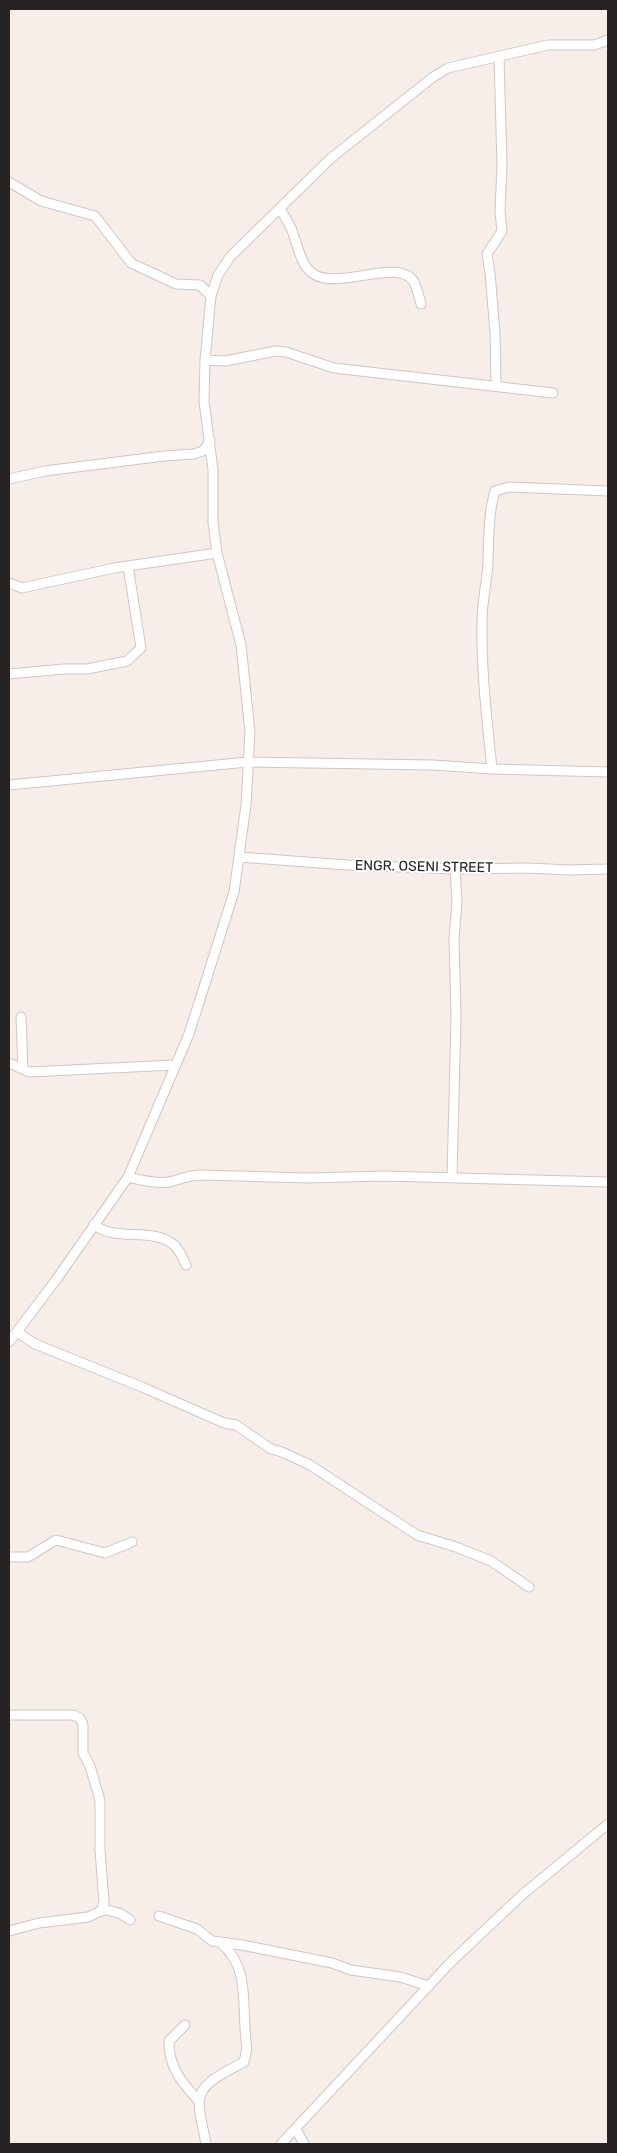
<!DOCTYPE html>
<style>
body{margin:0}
#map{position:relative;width:617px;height:2153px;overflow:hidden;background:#f7eeea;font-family:Rubik,sans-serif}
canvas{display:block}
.frame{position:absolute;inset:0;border:10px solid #262322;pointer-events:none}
</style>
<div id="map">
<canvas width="617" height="2153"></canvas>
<div class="frame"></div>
</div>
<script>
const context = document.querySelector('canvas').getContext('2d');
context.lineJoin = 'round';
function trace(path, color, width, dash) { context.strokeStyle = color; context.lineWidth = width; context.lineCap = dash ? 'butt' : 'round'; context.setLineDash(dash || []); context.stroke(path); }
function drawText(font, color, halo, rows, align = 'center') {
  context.font = font + ' Rubik,sans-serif'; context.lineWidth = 4; context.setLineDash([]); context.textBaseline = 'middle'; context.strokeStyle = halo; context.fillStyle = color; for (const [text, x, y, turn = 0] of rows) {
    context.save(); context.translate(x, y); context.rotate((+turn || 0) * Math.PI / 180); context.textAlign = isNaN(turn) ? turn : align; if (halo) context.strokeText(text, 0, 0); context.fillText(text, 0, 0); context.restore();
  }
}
const street = new Path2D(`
 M9,182L41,201L95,216L131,263L176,284L200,285L211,296
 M280,209C284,215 288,222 291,228C297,242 300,264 312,273C337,292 399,256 414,282C417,288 419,297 421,304
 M205,360L225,361L276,351L286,352L334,368L553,393
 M496,386L495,333L490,273L487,254L502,231L500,211L502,166L499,56
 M9,479L45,471L164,456L194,454L203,451L210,441
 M9,583L22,588L114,568L217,553
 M9,674L64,669H87L127,661L141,648L128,566
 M492,769C487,720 481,670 482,620C482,601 487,582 488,563C489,538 488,515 495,491L509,487L608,491
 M9,785L248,762L433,765L492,769L608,772
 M239,857L347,865L455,869L528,868L569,870L608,869
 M21,1017L23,1069
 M9,1063L29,1072L174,1065
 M128,1177C141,1180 156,1184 169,1182C181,1179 189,1175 201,1175L308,1178L384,1176L608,1182
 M452,1177L456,1018L454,939L457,902L455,869
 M94,1224C113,1242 147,1228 170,1242C178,1246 182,1257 186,1265
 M17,1332L35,1344L142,1387L224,1423L236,1425L271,1449L282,1452L310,1465L417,1535L456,1547L491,1561L529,1587
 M9,1342L56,1280L128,1177L189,1034L234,892L246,805L250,732L241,645L217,553L213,523V470L204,401L205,360L211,296L218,275L230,257L330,159L433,77L448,68L548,45H594L608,40
 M9,1557H28L56,1540L105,1553L132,1542
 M9,1715H73L80,1718L83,1725V1753L90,1766L100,1801V1850L104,1902L101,1911
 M159,1916L197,1929L212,1941L242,1945L332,1963L351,1970L400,1977L429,1986
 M9,1931L39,1923L88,1917L101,1911L108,1910L121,1914L130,1920
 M185,2025L169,2041C168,2066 182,2083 198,2100
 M296,2129L304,2144
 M206,2144C204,2131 199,2115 199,2102C199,2082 230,2070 244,2062C249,2046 245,2042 245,2027C243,1996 247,1965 221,1943
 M281,2144L451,1962L522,1895L608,1824`);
trace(street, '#cfc6c3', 11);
trace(street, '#fff', 9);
drawText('14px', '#262322', '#fff', [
 ["ENGR. OSENI STREET",424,867,1]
]);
</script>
